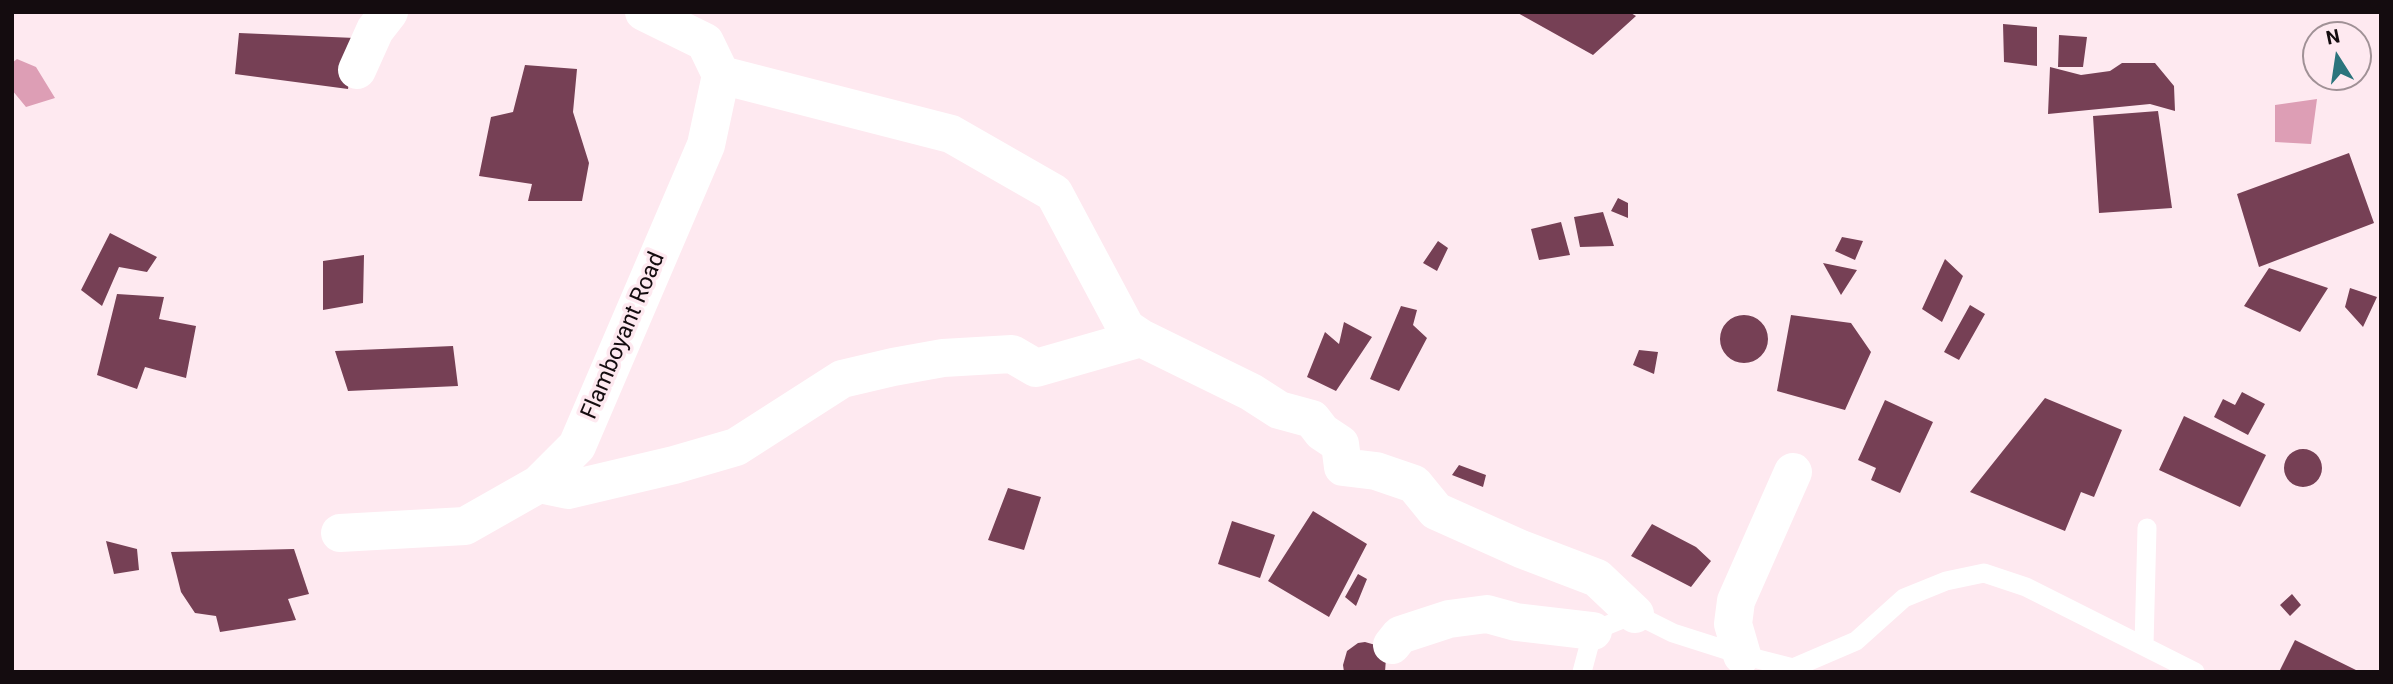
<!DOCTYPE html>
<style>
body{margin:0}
#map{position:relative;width:2393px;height:684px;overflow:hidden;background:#fee9f0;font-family:Roboto,sans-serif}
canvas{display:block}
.frame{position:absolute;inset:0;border:14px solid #140c0f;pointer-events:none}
.north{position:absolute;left:2302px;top:21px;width:70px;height:70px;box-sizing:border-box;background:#fee9f0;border:2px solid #a09196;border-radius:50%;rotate:348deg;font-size:19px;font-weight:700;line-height:28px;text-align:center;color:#140c0f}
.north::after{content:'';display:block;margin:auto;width:24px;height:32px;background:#2b747c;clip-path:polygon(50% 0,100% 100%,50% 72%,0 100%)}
</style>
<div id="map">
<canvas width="2393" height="684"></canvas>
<div class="frame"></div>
<div class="north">N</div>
</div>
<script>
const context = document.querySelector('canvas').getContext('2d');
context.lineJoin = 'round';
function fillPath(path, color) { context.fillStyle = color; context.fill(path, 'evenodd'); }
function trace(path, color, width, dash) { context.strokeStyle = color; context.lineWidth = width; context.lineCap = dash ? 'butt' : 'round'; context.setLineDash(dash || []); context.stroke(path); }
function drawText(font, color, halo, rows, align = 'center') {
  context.font = font + ' Roboto,sans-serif'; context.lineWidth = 7; context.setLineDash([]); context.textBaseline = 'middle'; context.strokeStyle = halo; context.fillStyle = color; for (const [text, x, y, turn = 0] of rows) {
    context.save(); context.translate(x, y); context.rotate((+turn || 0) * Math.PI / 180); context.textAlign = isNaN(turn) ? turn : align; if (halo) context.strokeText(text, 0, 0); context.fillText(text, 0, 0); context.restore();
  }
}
fillPath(new Path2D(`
 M17,59L36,67L55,98L26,107L12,90V63Z
 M2317,99L2311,144L2275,142V105Z`), '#dd9eb5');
fillPath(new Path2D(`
 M1516,12H1629L1636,16L1593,55Z
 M2003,24L2037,27V66L2004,62Z
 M239,33L355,38L348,89L235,74Z
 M2059,35L2087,37L2083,67H2058Z
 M2122,63H2155L2174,86L2175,111L2150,104L2048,114L2050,67L2081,75L2110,71Z
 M525,65L577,69L573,112L589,163L582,201H528L532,184L479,176L491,117L513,112Z
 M2158,111L2172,208L2099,213L2093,116Z
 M2349,153L2374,223L2259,267L2237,194Z
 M1618,198L1628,203V218L1611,211Z
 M1603,212L1614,246L1580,247L1574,217Z
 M1561,222L1570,255L1539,260L1531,229Z
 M110,233L157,257L147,272L119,267L102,306L81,290Z
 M1842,237L1863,241L1855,260L1835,251Z
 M1438,241L1448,248L1437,271L1423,263Z
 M364,255L363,303L323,310V261Z
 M1945,259L1963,276L1942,322L1922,309Z
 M1823,263L1857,270L1841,295Z
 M2269,268L2328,288L2300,332L2244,306Z
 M2350,288L2377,297L2363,327L2345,307Z
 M117,294L164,297L159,319L196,326L186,378L145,367L137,389L97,375Z
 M1970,305L1985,314L1959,360L1944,352Z
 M1401,306L1417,310L1413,325L1427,338L1399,391L1370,379Z
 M1720 339a24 24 0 1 1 48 0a24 24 0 1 1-48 0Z
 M1791,315L1851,323L1871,352L1845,410L1777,391Z
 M1344,322L1372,337L1336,391L1307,377L1325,332L1339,344Z
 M453,346L458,386L348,391L335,351Z
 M1639,350L1658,352L1654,374L1633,365Z
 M2242,392L2265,404L2248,435L2214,417L2223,399L2235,405Z
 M2045,398L2122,430L2094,497L2081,492L2065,531L1970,492Z
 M1885,400L1933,422L1900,493L1871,480L1876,468L1858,460Z
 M2184,416L2266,455L2240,507L2159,470Z
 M2284 468a19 19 0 1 1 38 0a19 19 0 1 1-38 0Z
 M1459,465L1486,475L1483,487L1452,475Z
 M1008,488L1041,497L1024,550L988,540Z
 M1313,511L1367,544L1329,617L1268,581Z
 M1232,521L1275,535L1260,578L1218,564Z
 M1652,524L1696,547L1711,561L1691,587L1631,556Z
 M106,541L137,549L139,570L114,574Z
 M294,549L309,594L288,599L296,620L220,632L216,616L195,613L181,592L171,552Z
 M1358,574L1367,579L1356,606L1345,597Z
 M2292,594L2301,605L2290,616L2280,605Z
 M2295,640L2360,672H2279Z
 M1365,642L1379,646L1386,658L1385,672H1344L1343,665L1347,651L1358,643Z`), '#764055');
trace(new Path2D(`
 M2144,645L2147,528
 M1582,672L1593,631L1635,614L1673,633L1742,655L1793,668L1856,641L1904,598L1946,581L1984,573L2026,587L2195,672`), '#fff', 19);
trace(new Path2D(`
 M357,70L375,30L389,12
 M721,75L951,134L1054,193L1126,328L1141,338
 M539,484L568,490L674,465L736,447L842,379L893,367L943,358L1012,354L1036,368L1141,338L1251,392L1279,410L1312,419L1322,432L1340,444L1343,467L1376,471L1414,484L1436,511L1521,549L1597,578L1635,614
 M340,533L465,526L539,484L577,446L706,145L721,75L705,42L644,12
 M1392,645L1400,635L1449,619L1487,614L1516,622L1593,631
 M1742,655L1733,624L1736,601L1793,472`), '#fff', 38);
drawText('23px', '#140c0f', '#fee9f0', [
 ["Flamboyant Road",624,336,-67]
]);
</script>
